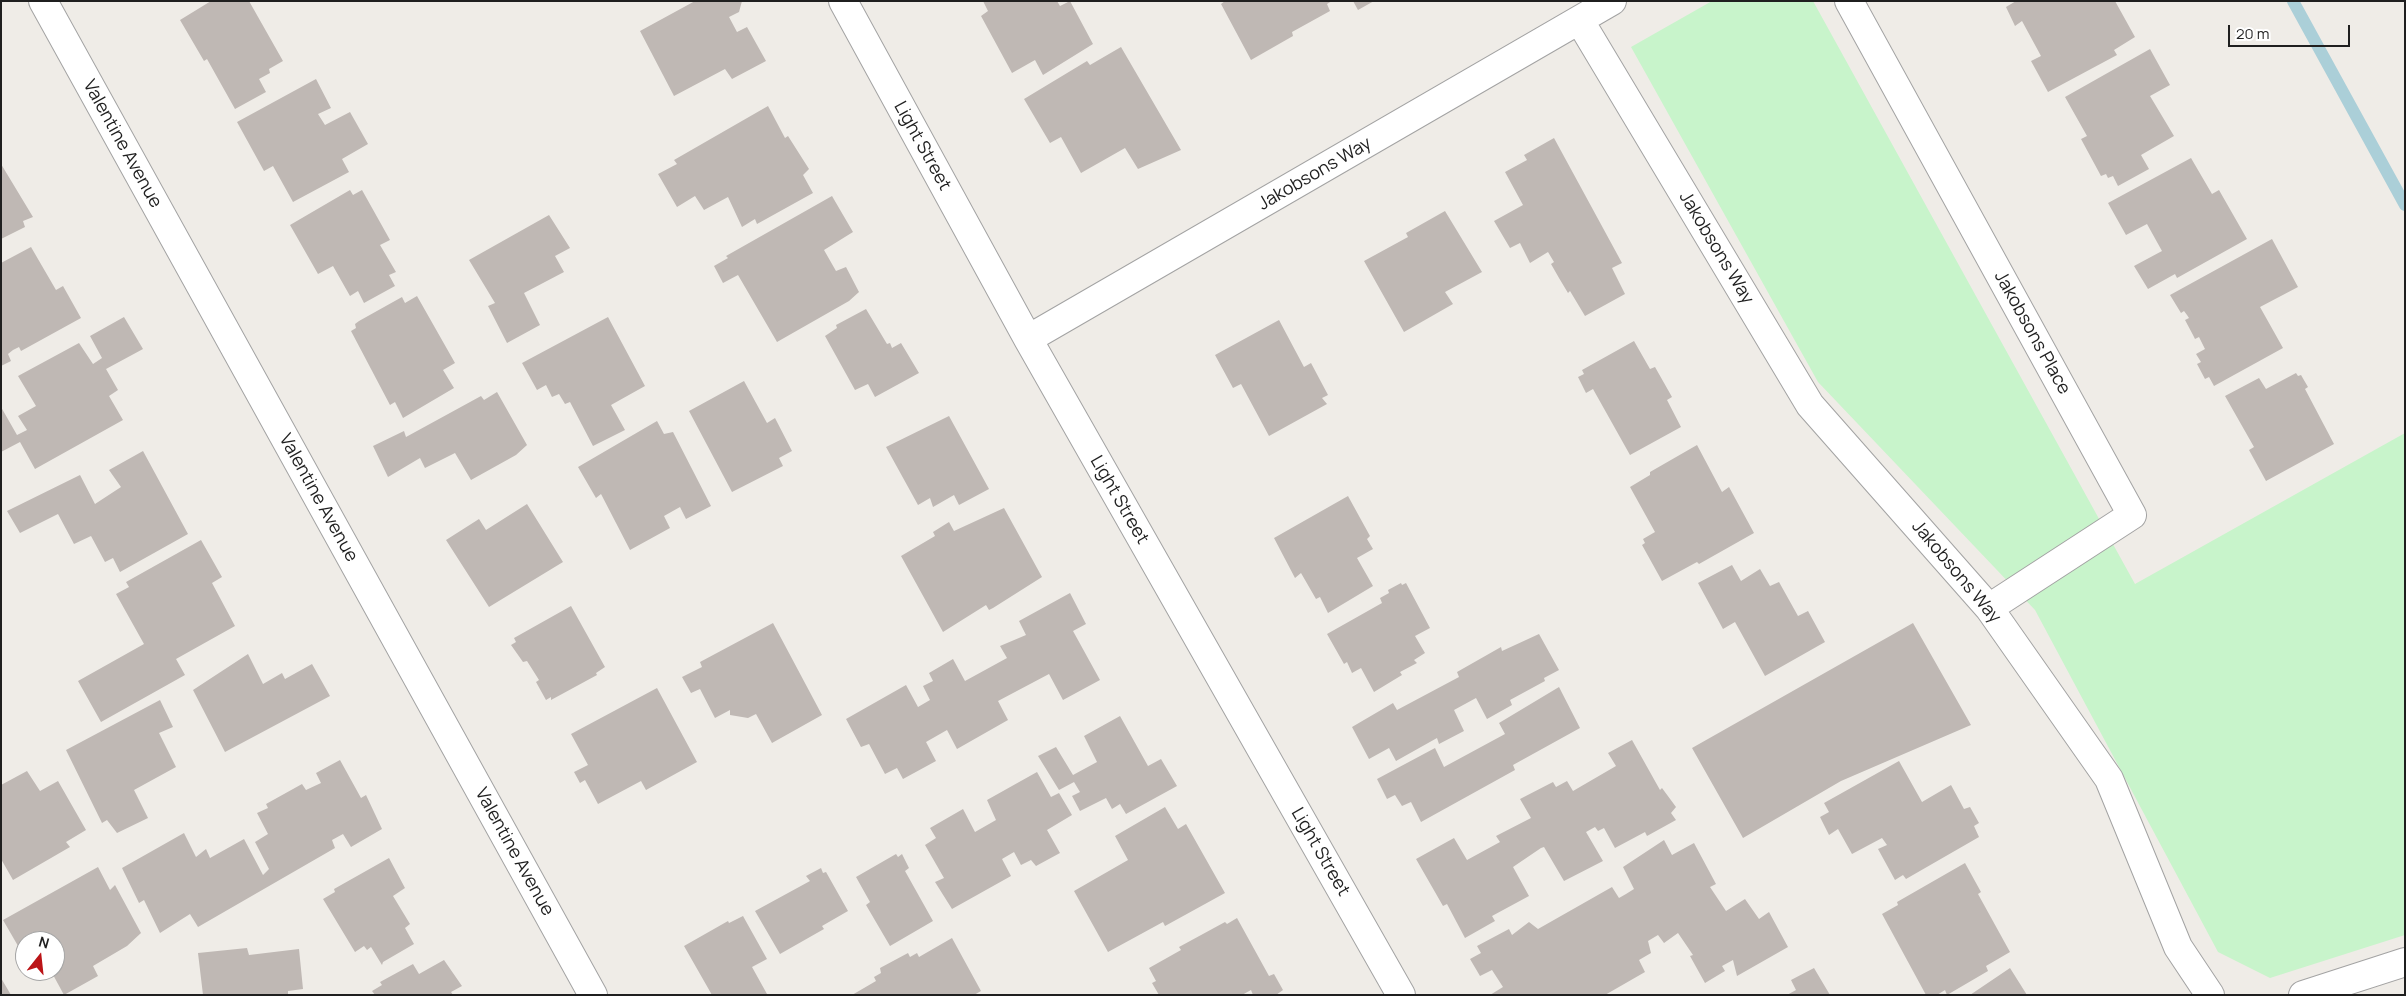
<!DOCTYPE html>
<style>
body{margin:0}
#map{position:relative;width:2406px;height:996px;overflow:hidden;background:#efece7;font-family:Manrope,sans-serif}
canvas{display:block}
.frame{position:absolute;inset:0;border:2px solid #1f1f1f;pointer-events:none}
.north{position:absolute;left:15px;top:931px;width:50px;height:50px;box-sizing:border-box;background:#fff;border:1px solid #a5a5a5;border-radius:50%;rotate:16deg;font-size:14px;font-weight:700;line-height:20px;text-align:center;color:#1f1f1f}
.north::after{content:'';display:block;margin:auto;width:18px;height:22px;background:#bb1417;clip-path:polygon(50% 0,100% 100%,50% 72%,0 100%)}
.scale{position:absolute;left:2228px;top:25px;width:122px;height:22px;box-sizing:border-box;border:2px solid #1f1f1f;border-top:0;padding-left:6px;font-size:15px;line-height:18px;white-space:nowrap;color:#1f1f1f;-webkit-text-stroke:4px #fff;paint-order:stroke}
</style>
<div id="map">
<canvas width="2406" height="996"></canvas>
<div class="frame"></div>
<div class="north">N</div>
<div class="scale">20 m</div>
</div>
<script>
const context = document.querySelector('canvas').getContext('2d');
context.lineJoin = 'round';
function fillPath(path, color) { context.fillStyle = color; context.fill(path, 'evenodd'); }
function trace(path, color, width, dash) { context.strokeStyle = color; context.lineWidth = width; context.lineCap = dash ? 'butt' : 'round'; context.setLineDash(dash || []); context.stroke(path); }
function drawText(font, color, halo, rows, align = 'center') {
  context.font = font + ' Manrope,sans-serif'; context.lineWidth = 4.5; context.setLineDash([]); context.textBaseline = 'middle'; context.strokeStyle = halo; context.fillStyle = color; for (const [text, x, y, turn = 0] of rows) {
    context.save(); context.translate(x, y); context.rotate((+turn || 0) * Math.PI / 180); context.textAlign = isNaN(turn) ? turn : align; if (halo) context.strokeText(text, 0, 0); context.fillText(text, 0, 0); context.restore();
  }
}
fillPath(new Path2D(`
 M1712,1H1813L2135,584L2405,433V935L2270,978L2218,952L2035,610L1818,382L1631,47Z`), '#c8f4cb');
trace(new Path2D(`
 M2293,1L2405,205`), '#abcfd8', 12);
fillPath(new Path2D(`
 M211,1H249L283,61L269,69L270,73L259,79L266,92L235,109L207,59L204,61L180,20Z
 M695,1H742L739,12L729,17L737,32L747,27L766,61L732,79L725,69L674,96L640,31Z
 M983,1H1057L1060,6L1070,1L1093,44L1043,75L1035,60L1012,73L981,16L988,11Z
 M1225,1H1332L1327,4L1330,11L1292,32L1293,36L1251,60L1221,4Z
 M1353,1H1374L1358,10Z
 M2016,1H2115L2135,37L2114,50L2117,55L2048,92L2031,61L2041,56L2022,21L2015,26L2006,7Z
 M1121,47L1181,150L1138,169L1125,148L1081,173L1061,137L1050,143L1024,99L1087,61L1090,65Z
 M2150,49L2170,85L2150,96L2174,136L2141,155L2149,169L2118,186L2113,176L2108,178L2106,174L2101,176L2081,139L2087,136L2065,97Z
 M316,79L331,108L318,114L325,125L350,112L368,144L342,159L349,172L293,202L273,166L264,171L237,122Z
 M768,106L785,138L788,136L809,169L803,175L813,193L757,224L755,219L742,227L728,197L704,210L695,196L677,207L658,174L677,164L674,160Z
 M1554,138L1622,263L1612,268L1625,294L1585,316L1570,291L1568,293L1559,278L1551,264L1554,262L1548,252L1530,263L1520,243L1510,248L1494,221L1523,205L1505,172L1527,160L1524,155Z
 M2191,158L2212,194L2219,190L2247,239L2177,278L2175,274L2148,289L2134,266L2162,251L2147,224L2126,235L2108,203Z
 M1,164L33,217L23,221L25,227L1,239Z
 M350,190L353,195L362,190L390,240L380,245L396,272L389,275L395,286L364,303L358,291L350,296L333,266L318,274L290,225Z
 M832,196L853,232L824,250L836,271L846,267L859,292L849,301L777,342L738,275L723,283L714,266L728,258L726,256Z
 M1445,211L1482,272L1445,292L1453,304L1404,332L1364,261L1408,237L1406,233Z
 M549,215L570,248L555,256L564,272L524,293L540,325L507,343L488,306L495,303L469,260Z
 M2272,239L2298,287L2260,307L2283,348L2214,386L2209,377L2205,379L2197,364L2201,362L2196,354L2205,349L2199,337L2195,339L2193,335L2185,320L2189,318L2187,315L2184,311L2181,313L2170,295Z
 M31,247L56,290L63,286L81,318L21,351L19,347L13,350L8,354L11,361L1,366V263Z
 M417,296L455,363L443,370L454,388L403,418L395,402L390,405L351,331L356,328L355,324L359,321L402,297L405,303Z
 M866,309L887,344L890,343L892,348L901,343L919,373L875,397L868,384L855,390L825,336L837,328L836,325Z
 M124,317L143,349L106,369L118,390L109,396L123,420L35,469L20,442L1,452V407L17,435L27,430L18,416L36,406L18,376L79,343L93,364L102,358L90,336Z
 M608,317L645,386L611,405L625,430L593,446L570,402L565,404L559,394L552,397L546,385L537,390L522,363Z
 M1279,320L1304,367L1311,363L1328,395L1322,398L1327,404L1269,436L1241,384L1233,388L1215,355Z
 M1634,341L1650,369L1655,367L1672,397L1667,400L1681,427L1630,455L1593,389L1586,393L1578,377L1584,374L1582,370Z
 M2296,373L2298,376L2301,375L2308,387L2305,389L2334,444L2266,481L2249,450L2254,447L2225,396L2259,378L2266,389Z
 M744,381L767,423L775,418L792,451L779,458L783,466L732,492L689,411Z
 M497,392L527,445L516,455L471,480L455,453L425,468L420,458L388,477L373,446L404,431L406,437L481,396L484,400Z
 M949,416L989,489L959,505L954,495L933,507L930,498L918,505L886,447Z
 M657,421L664,434L673,432L711,506L686,519L680,507L664,516L670,528L630,550L601,494L596,498L578,467Z
 M1697,445L1722,492L1729,487L1754,533L1699,564L1697,562L1662,581L1642,545L1645,543L1643,539L1655,532L1630,487L1650,475V472Z
 M143,451L188,534L120,572L113,558L105,562L91,536L74,544L58,514L20,533L7,511L80,475L95,504L121,487L109,470Z
 M1348,496L1370,536L1367,539L1373,549L1357,558L1373,586L1328,613L1320,597L1316,599L1301,573L1295,578L1274,538Z
 M527,504L563,562L489,607L446,540L479,519L486,530Z
 M1004,508L1042,577L993,608L989,610L986,605L943,632L901,556L935,536L933,532L949,522L954,531Z
 M201,540L222,577L212,583L235,626L176,659L185,675L101,722L78,681L144,644L116,594L129,587L126,582Z
 M1732,565L1741,581L1760,569L1770,586L1779,582L1798,616L1808,611L1825,642L1765,676L1735,622L1723,629L1698,583Z
 M1401,583L1402,585L1406,583L1430,628L1415,636L1425,653L1414,660L1417,663L1400,672L1402,675L1374,692L1361,668L1352,673L1347,662L1344,664L1327,634L1382,603L1380,598L1389,593L1388,590Z
 M1070,593L1086,624L1073,631L1100,680L1063,700L1049,674L998,701L1008,720L957,749L947,730L926,742L936,761L903,779L897,768L885,774L869,744L861,747L846,719L906,685L918,707L930,700L923,686L933,681L929,673L953,659L965,681L1007,658L1000,646L1026,635L1019,621Z
 M571,606L605,667L596,673L597,675L551,700V697L546,700L536,682L539,680L527,661L523,662L511,645L516,642L514,638Z
 M773,623L822,715L772,743L756,714L748,718L730,715V710L715,718L700,689L691,693L682,677L702,667L700,662Z
 M1913,623L1971,725L1841,781L1743,838L1692,748Z
 M1539,634L1559,670L1544,678L1545,681L1510,700L1512,705L1487,719L1476,698L1454,710L1464,731L1439,744L1437,738L1396,761L1389,748L1369,759L1352,727L1393,703L1397,710L1459,677L1457,672L1501,647L1502,651Z
 M248,654L263,684L282,673L285,679L312,664L330,696L225,752L193,690Z
 M1559,687L1580,728L1513,765L1515,770L1421,822L1411,802L1402,806L1395,795L1387,799L1377,779L1435,748L1444,767L1505,734L1499,723Z
 M657,688L697,762L646,790L641,781L598,804L585,780L580,783L574,772L588,765L571,734Z
 M160,700L173,727L159,733L176,767L134,790L148,818L117,833L107,820L102,823L66,750Z
 M1120,716L1148,766L1161,759L1177,786L1126,814L1120,804L1112,809L1106,798L1080,811L1072,796L1080,792L1074,782L1059,790L1038,756L1056,747L1073,775L1097,762L1084,736Z
 M1632,740L1660,790L1662,788L1676,807L1671,813L1676,820L1647,836L1645,832L1615,848L1604,828L1598,831L1595,827L1586,832L1603,861L1564,881L1544,847L1541,848L1513,867L1529,896L1492,916L1495,921L1465,938L1447,904L1443,906L1416,859L1454,838L1467,860L1500,842L1496,836L1531,818L1520,799L1553,782L1556,787L1567,781L1573,791L1616,766L1608,753Z
 M340,760L361,798L366,795L382,829L351,847L343,834L332,840L335,848L198,927L190,914L160,933L144,900L139,903L122,868L184,833L196,857L206,849L210,858L244,839L263,875L269,869L255,842L268,834L257,813L268,808L266,804L302,784L306,790L321,783L316,773Z
 M1899,761L1922,802L1951,785L1964,809L1970,807L1979,823L1974,826L1979,837L1906,879L1903,875L1895,880L1878,849L1887,845L1882,838L1852,854L1838,829L1829,835L1820,817L1829,812L1824,803Z
 M27,771L40,791L58,781L86,830L66,842L70,847L13,880L1,859V785Z
 M1037,772L1051,797L1059,793L1072,815L1047,830L1060,853L1036,866L1031,860L1021,865L1014,852L1002,859L1011,876L952,909L935,882L944,878L925,845L936,838L930,828L963,809L975,832L996,820L987,800Z
 M1165,807L1178,829L1186,824L1225,893L1165,926L1163,922L1108,952L1074,891L1128,860L1115,836Z
 M1664,840L1672,855L1694,843L1716,884L1710,887L1726,911L1745,899L1759,919L1769,912L1788,947L1737,976L1733,960L1722,966L1725,971L1705,983L1690,956L1693,955L1678,933L1664,943L1658,935L1648,941L1651,953L1639,960L1645,972L1605,995H1490L1503,987L1492,970L1480,976L1470,959L1481,953L1477,946L1509,929L1512,935L1529,922L1538,929L1612,887L1619,898L1626,894L1634,889L1623,867Z
 M896,854L898,857L902,854L909,868L905,871L933,921L890,946L866,905L870,902L856,877Z
 M389,858L405,888L393,896L410,924L405,928L414,944L383,962L382,965L371,947L367,950L364,946L355,952L323,899L335,892L334,889Z
 M1965,863L1981,892L1978,894L2010,952L1986,966L1988,971L1947,995L1945,990L1937,995H1926L1882,914L1898,905L1897,902Z
 M98,867L110,890L115,885L141,933L127,946L93,966L98,976L64,995L51,971H55V941H25V958L3,920Z
 M821,868L823,873L826,872L848,911L822,926L824,929L780,954L755,911L810,881L806,876Z
 M743,916L767,959L752,967L767,994L712,995L684,946L728,921L729,923Z
 M1237,918L1269,976L1274,974L1283,990L1276,995H1253L1251,990L1242,995H1159L1152,983L1156,981L1149,968L1181,950L1179,947L1225,922L1227,924Z
 M952,938L981,991L974,995H852L876,981L874,977L881,973L880,968L908,953L910,957L917,953L919,957Z
 M247,948L249,955L299,949L303,989L288,991V995H203L198,953Z
 M444,960L462,986L451,992L453,995H375L372,991L382,985L380,982L413,964L419,974Z
 M1814,968L1830,995H1787L1796,990L1791,980Z
 M2010,968L2027,995H1970Z
 M1,978L11,995H1Z`), '#bfb8b4');
const street = new Path2D(`
 M43,1L593,995
 M843,1L1028,339L1401,995
 M1849,1L2132,515L1989,608
 M1580,21L1810,405L1989,608L2109,779L2178,947L2210,995
 M1028,339L1612,1
 M2303,995L2405,962`);
trace(street, '#a3a3a3', 30);
trace(street, '#fff', 28);
drawText('18px', '#1f1f1f', '#fff', [
 ["Valentine Avenue",122,144,61],
 ["Light Street",922,146,61],
 ["Jakobsons Way",1315,174,-30],
 ["Jakobsons Way",1716,248,59],
 ["Jakobsons Place",2032,333,61],
 ["Valentine Avenue",318,498,61],
 ["Light Street",1119,500,60],
 ["Jakobsons Way",1956,572,50],
 ["Valentine Avenue",514,852,61],
 ["Light Street",1320,852,60]
]);
</script>
